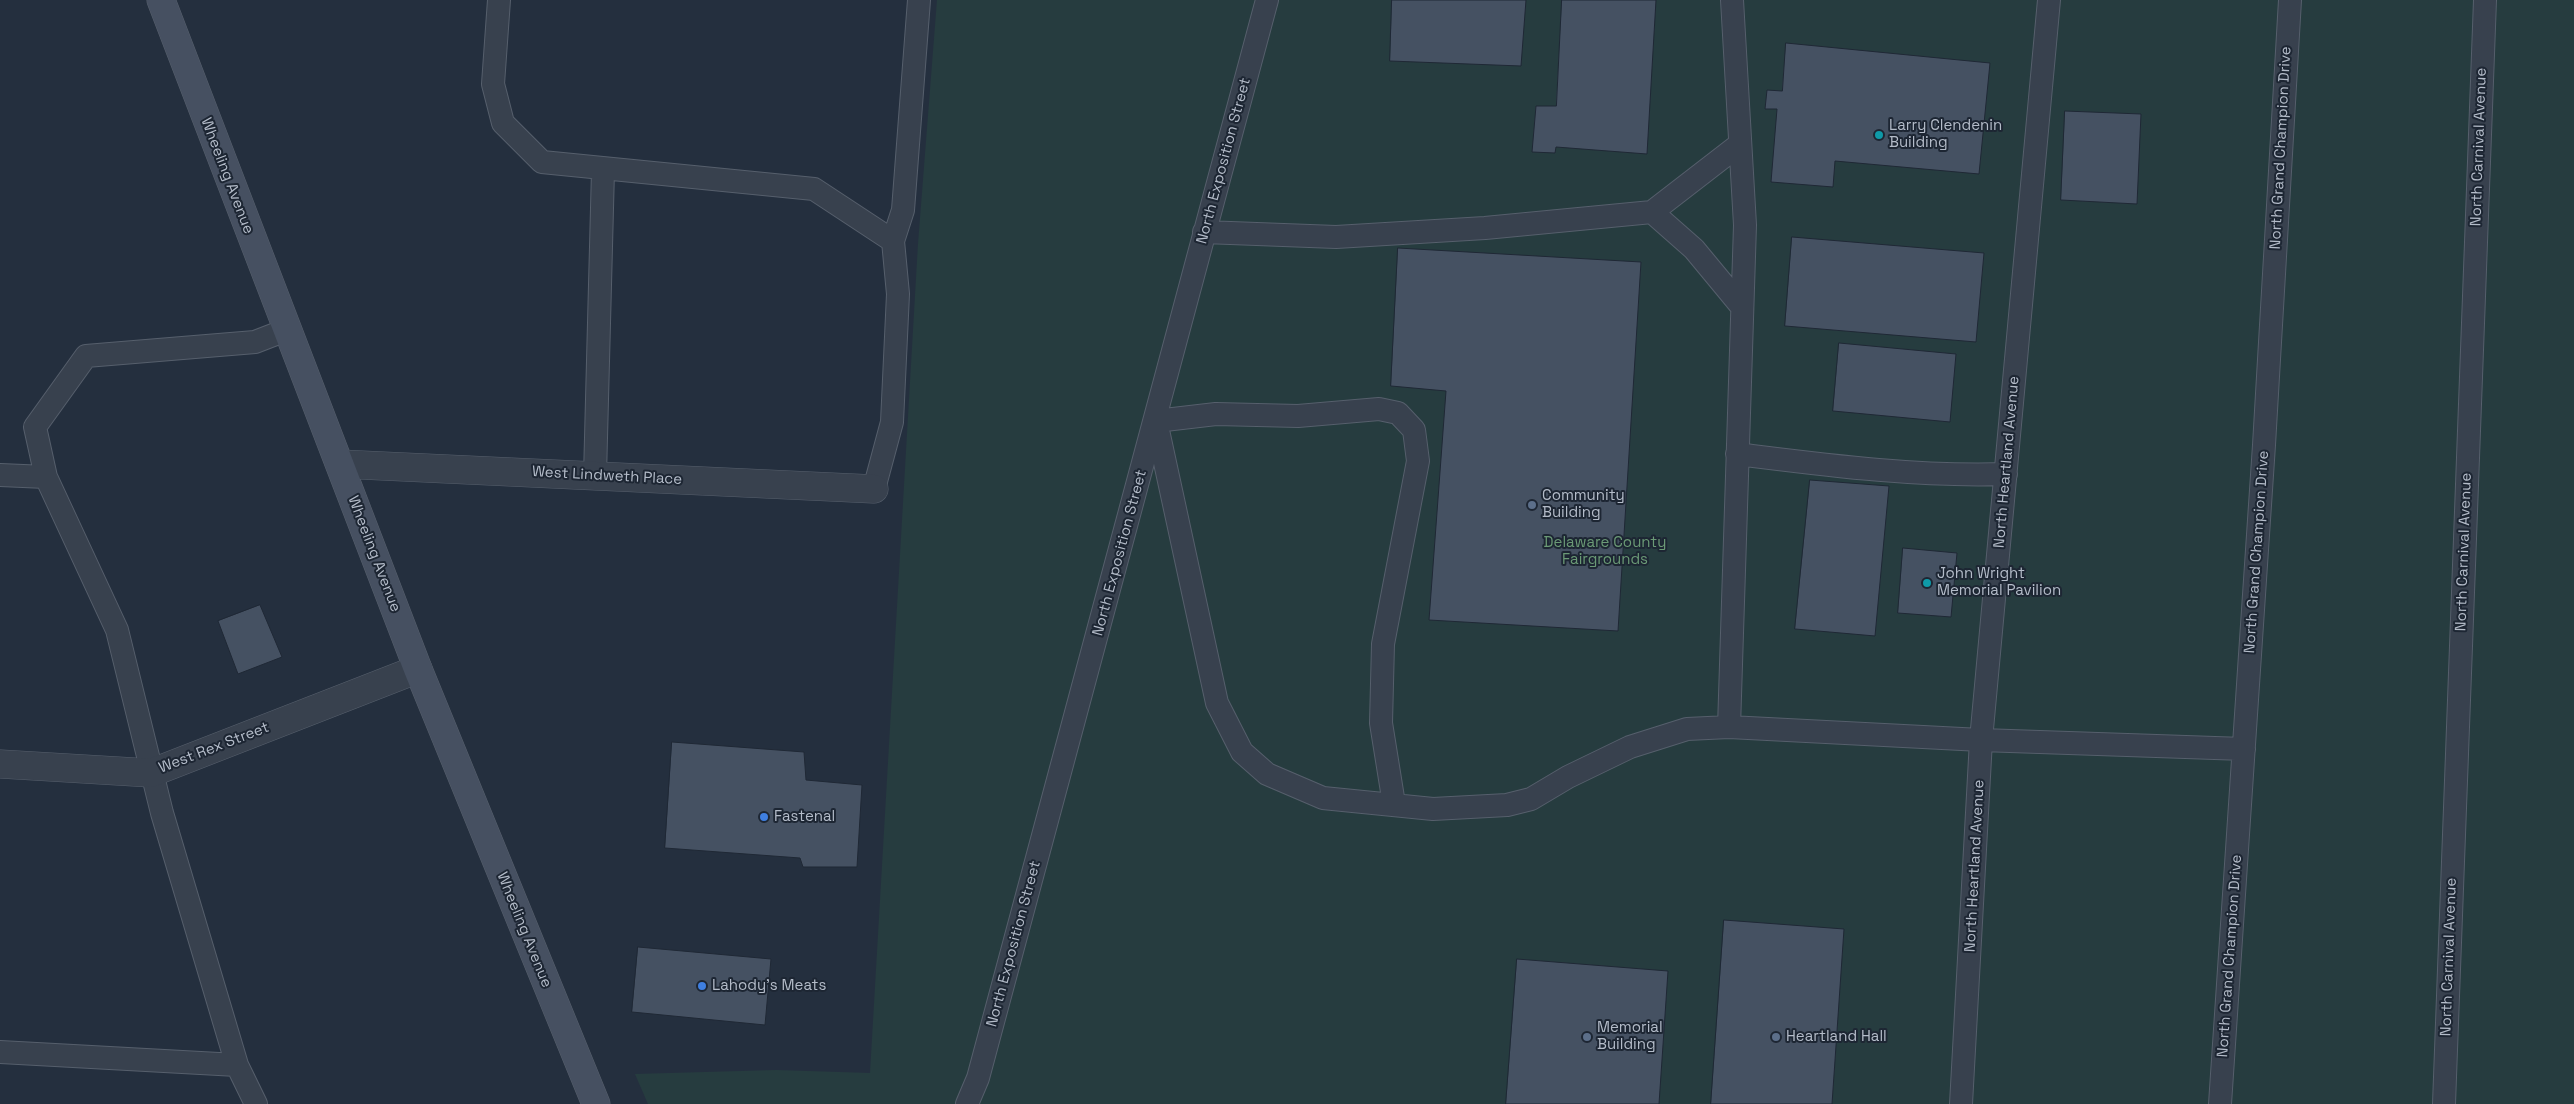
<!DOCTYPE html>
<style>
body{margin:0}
canvas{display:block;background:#242f3e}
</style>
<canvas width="2574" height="1104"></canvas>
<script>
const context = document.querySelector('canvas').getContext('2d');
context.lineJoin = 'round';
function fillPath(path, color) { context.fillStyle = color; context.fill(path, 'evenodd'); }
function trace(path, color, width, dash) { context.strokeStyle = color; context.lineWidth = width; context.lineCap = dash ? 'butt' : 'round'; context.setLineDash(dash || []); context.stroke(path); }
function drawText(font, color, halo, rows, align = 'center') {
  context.font = font + ' "Space Grotesk",sans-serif'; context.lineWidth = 4; context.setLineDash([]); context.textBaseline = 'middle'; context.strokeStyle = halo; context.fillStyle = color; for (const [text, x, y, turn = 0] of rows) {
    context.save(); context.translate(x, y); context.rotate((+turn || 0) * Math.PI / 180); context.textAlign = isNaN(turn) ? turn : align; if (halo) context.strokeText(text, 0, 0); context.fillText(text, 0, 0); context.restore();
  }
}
fillPath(new Path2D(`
 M937,0H2574V1104H648L635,1074L776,1070L870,1073L918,244Z`), '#263c3f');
const building = new Path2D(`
 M1392,0H1526L1521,66L1390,61Z
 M1562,0H1656L1647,154L1556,147L1555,153L1532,152L1536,106H1556Z
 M1786,43L1990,63L1979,174L1835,161L1833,187L1771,182L1777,109H1765L1767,90L1782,91Z
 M2065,111L2141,114L2137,204L2061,200Z
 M1792,237L1984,253L1976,342L1785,326Z
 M1398,248L1641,262L1618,631L1429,620L1446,391L1391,386Z
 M1839,343L1956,354L1950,422L1833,411Z
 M1810,480L1889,486L1875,636L1795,629Z
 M1903,548L1957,553L1951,617L1898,613Z
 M260,605L282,657L238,674L218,621Z
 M672,742L804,752L806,780L862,785L857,867H803L800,858L665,848Z
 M1724,920L1844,929L1832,1104H1711Z
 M638,947L771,959L765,1025L632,1012Z
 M1517,959L1668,971L1659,1104H1506Z`);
fillPath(building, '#455162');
trace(building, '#1f2835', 1);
const lane = new Path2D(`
 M499,0L493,84L503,123L542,162L814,189L893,241L903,210L919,0
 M1652,212L1694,249L1742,307
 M1204,232L1336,237L1485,228L1652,212L1740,144
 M1737,454C1826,465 1916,477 2006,474
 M0,475L46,477
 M595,476L603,170
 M874,489L892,422L898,294L893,241
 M1729,727L1745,225L1732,0
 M1394,804L1381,723L1383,644L1418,461L1414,430L1398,413L1379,409L1298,416L1216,414L1156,421L1217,703L1242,752L1267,774L1323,798L1433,809L1507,805L1531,799L1568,777L1630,747L1687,729L1729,727L1981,740L2244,749
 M0,1052L237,1065
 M256,1104L237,1065L162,813L117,630L46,477L35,427L86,356L255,342L286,330
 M967,1104L978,1078L1267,0
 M1961,1104L1981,740L2049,0
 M2220,1104L2264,445L2290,0
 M2444,1104L2485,0`);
const street = new Path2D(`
 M340,464L874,489
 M0,764L151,773L418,669`);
const secondary = new Path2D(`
 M161,0L418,669L596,1104`);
trace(lane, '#565f6c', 24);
trace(street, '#565f6c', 29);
trace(secondary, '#565f6c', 29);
trace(lane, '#38414e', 22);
trace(street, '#38414e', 28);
trace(secondary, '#465061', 28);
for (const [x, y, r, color] of [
 [1879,135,5,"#0f9aa8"],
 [1532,505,5,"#5c6f8a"],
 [1927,583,5,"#0f9aa8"],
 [764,817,5,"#3f7fe0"],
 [702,986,5,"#3f7fe0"],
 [1587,1037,5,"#5c6f8a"],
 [1776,1037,5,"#5c6f8a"]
]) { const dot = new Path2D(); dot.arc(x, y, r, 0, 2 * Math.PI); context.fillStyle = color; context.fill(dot); trace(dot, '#1d2633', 2); }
drawText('15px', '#b4bcc9', '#1d2633', [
 ["Larry Clendenin",1889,126],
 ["Building",1889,143],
 ["Community",1542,496],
 ["Building",1542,513],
 ["John Wright",1937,574],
 ["Memorial Pavilion",1937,591],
 ["Fastenal",774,817],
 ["Lahody's Meats",712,986],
 ["Memorial",1597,1028],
 ["Building",1597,1045],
 ["Heartland Hall",1786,1037]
], 'left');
drawText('15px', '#b4bcc9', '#1d2633', [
 ["North Carnival Avenue",2479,147,-88],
 ["North Grand Champion Drive",2281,148,-87],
 ["North Exposition Street",1224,161,-75],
 ["Wheeling Avenue",227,176,69],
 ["North Heartland Avenue",2007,462,-85],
 ["West Lindweth Place",607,476,3],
 ["North Grand Champion Drive",2257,552,-86],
 ["North Carnival Avenue",2464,552,-88],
 ["North Exposition Street",1120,553,-75],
 ["Wheeling Avenue",374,554,69],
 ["West Rex Street",214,748,-21],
 ["North Heartland Avenue",1975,866,-87],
 ["Wheeling Avenue",524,930,68],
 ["North Exposition Street",1014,944,-75],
 ["North Grand Champion Drive",2230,956,-86],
 ["North Carnival Avenue",2449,957,-88]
]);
drawText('15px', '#6b9a76', '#1d2633', [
 ["Delaware County",1605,543],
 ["Fairgrounds",1605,560]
]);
</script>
